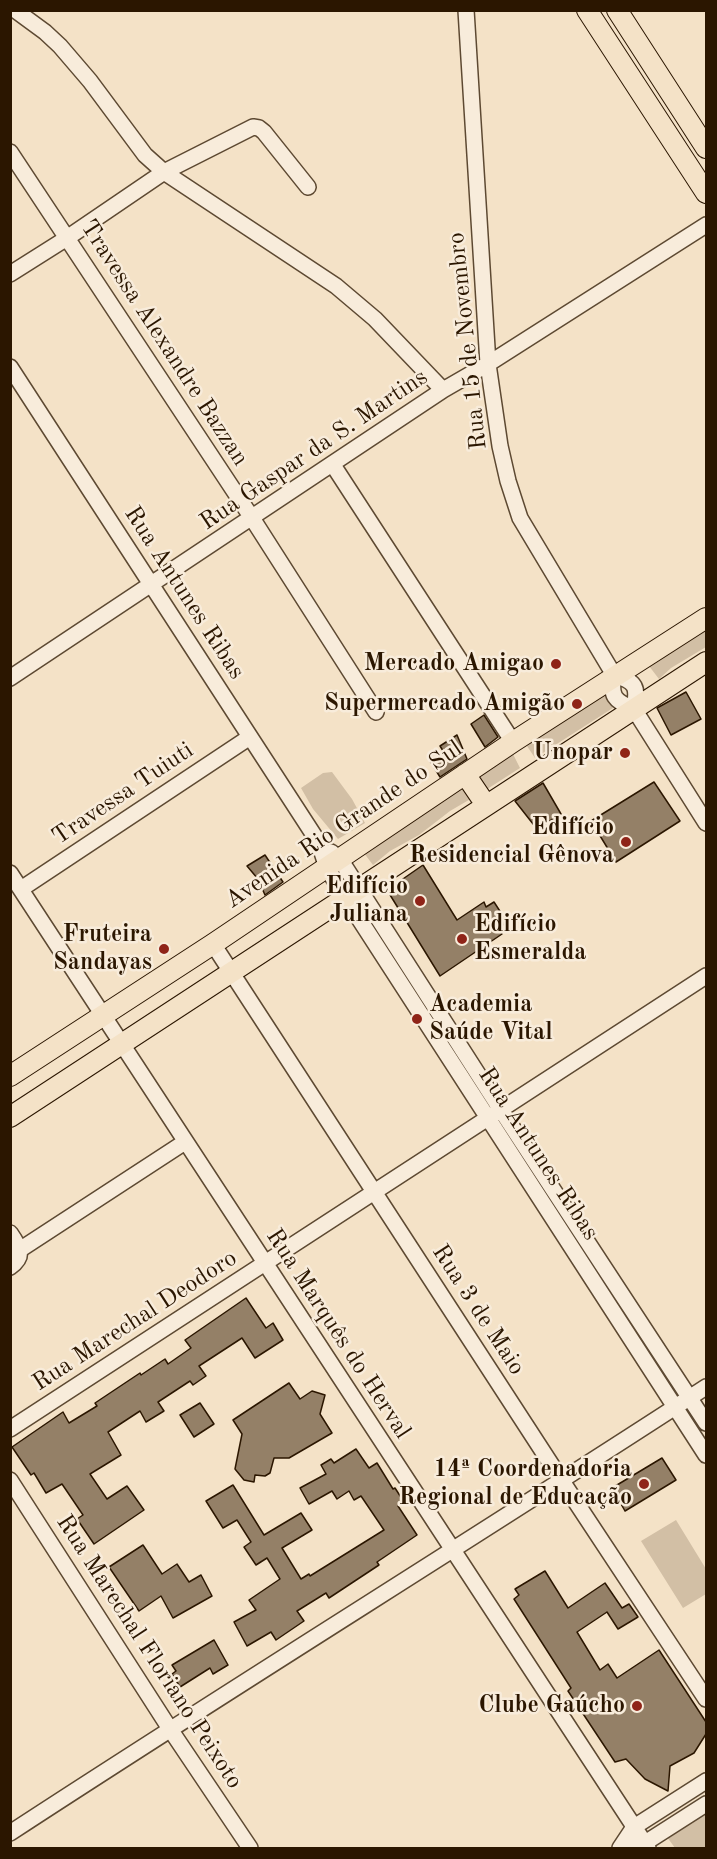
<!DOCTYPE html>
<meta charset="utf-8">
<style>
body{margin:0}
#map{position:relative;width:717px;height:1859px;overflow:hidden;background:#f4e2c7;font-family:"Old Standard TT",serif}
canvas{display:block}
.frame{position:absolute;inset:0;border:12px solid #2b1600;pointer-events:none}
</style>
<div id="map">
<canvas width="717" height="1859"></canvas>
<div class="frame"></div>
</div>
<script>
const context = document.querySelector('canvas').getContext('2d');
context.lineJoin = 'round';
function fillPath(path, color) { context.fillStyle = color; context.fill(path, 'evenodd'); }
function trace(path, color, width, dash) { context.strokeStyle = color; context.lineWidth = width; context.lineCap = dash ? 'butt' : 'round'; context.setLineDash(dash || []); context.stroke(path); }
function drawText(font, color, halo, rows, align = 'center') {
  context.font = font + ' "Old Standard TT",serif'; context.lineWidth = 5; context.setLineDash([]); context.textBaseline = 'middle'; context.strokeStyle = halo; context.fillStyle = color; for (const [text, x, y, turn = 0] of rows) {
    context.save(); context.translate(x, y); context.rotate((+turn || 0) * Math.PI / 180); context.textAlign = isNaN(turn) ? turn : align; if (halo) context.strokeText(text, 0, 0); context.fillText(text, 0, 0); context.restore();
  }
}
fillPath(new Path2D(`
 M706,630V647L671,668L659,679L649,666L654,656L674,650Z
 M604,693L613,708L535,758L527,746Z
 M513,754L520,768L481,793L472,779L492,769Z
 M332,772L352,799L365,823L338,839L313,809L301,788L323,773Z
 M468,783L479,794L450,811L419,835L390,851L373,865L364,853Z
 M676,1520L706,1569V1594L683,1608L641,1541Z
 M706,1812V1848H675L667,1837Z`), '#d2bfa5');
const building = new Path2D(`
 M686,692L701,719L671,735L657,708Z
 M484,715L498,737L485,747L471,724Z
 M457,735L467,759L440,777L430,761L445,754L440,746Z
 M654,782L680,821L616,862L591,821Z
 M543,783L561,814L537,829L515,801Z
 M265,855L283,882L265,895L258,879L247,866Z
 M423,865L457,920L484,902L486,907L494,902L507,922L499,928L502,934L440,976L387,890Z
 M246,1298L266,1328L273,1323L283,1340L255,1358L242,1338L199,1366L206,1376L193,1385L190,1381L158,1402L164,1411L146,1422L140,1411L108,1432L121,1455L90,1474L107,1499L127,1486L144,1510L94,1544L77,1519L83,1515L62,1484L46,1493L34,1473L31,1475L12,1447L63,1412L69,1423L97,1406L95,1403L140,1373L141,1375L165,1359L168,1364L191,1348L185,1340Z
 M289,1383L300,1399L312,1391L325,1395L320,1414L332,1433L289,1458H274L270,1473L265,1476L255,1475L254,1482L244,1480L235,1469L242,1434L233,1420Z
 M200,1403L214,1424L194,1437L180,1415Z
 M356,1449L369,1468L377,1463L393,1489L395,1488L404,1502L398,1506L417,1535L377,1562L379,1565L329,1598L326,1593L297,1611L304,1621L276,1640L271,1632L247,1646L234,1622L256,1610L249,1600L280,1579L267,1558L256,1565L244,1547L251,1542L237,1520L223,1528L206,1501L233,1485L264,1535L301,1513L312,1530L282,1548L301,1579L309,1574L310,1576L384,1530L361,1496L354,1500L349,1491L337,1499L332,1491L309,1504L300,1488L326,1474L321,1465L331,1459L334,1463Z
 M662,1458L676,1480L625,1511L612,1488Z
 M143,1545L162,1574L177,1564L189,1582L201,1575L212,1596L173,1618L161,1596L139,1611L109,1567Z
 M545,1571L568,1608L605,1583L622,1608L629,1604L638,1617L618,1629L607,1612L577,1632L600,1670L608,1664L617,1678L659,1650L706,1722V1734L694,1753L670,1766L668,1791L645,1779L626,1759L615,1762L568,1691L571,1688L514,1599L519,1595L515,1589Z
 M214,1640L228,1665L213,1674L210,1668L180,1687L172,1674L176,1671L172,1665Z`);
fillPath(building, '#948067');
trace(building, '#2b1600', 1.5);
const minor = new Path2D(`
 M15,10L45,32L60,46L90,81L145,155L164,172L336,286L375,319L443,390
 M466,10L488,364L500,446L508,481L520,518L614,675C610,696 614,701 634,709L706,823
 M10,152L252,518L376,712
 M10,274L67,238L164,172L253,127L259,128L264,132L308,187
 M10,367L319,843L327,868L345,897L706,1455
 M333,465L513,742
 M614,675C637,682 638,687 634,709
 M10,678L443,390L488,364L706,225
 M331,852L340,859L501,1110L706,1423
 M10,873L648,1848
 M21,889L250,737
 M213,944L562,1481L706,1699
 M10,1233C19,1246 26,1256 10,1267
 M21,1249L185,1142
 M10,1429L706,976
 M10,1480L170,1729L250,1848
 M10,1833C241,1682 476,1537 706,1387
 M637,1845L645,1843L706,1804
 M620,1848L634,1827L706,1781`);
const major = new Path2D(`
 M587,10L706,193
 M617,10L706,148
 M465,774L486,805
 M10,1076L213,944L513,742L706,618
 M10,1117L706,662`);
trace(minor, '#5d4932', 18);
trace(major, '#2b1600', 22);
trace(minor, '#f8ecdb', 15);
trace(major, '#f4e2c7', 20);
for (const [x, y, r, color] of [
 [556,664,6,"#8f2418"],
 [577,704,6,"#8f2418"],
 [625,753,6,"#8f2418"],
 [626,842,6,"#8f2418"],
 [420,901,6,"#8f2418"],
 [462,939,6,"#8f2418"],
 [164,949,6,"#8f2418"],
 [417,1019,6,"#8f2418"],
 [644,1484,6,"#8f2418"],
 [637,1706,6,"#8f2418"]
]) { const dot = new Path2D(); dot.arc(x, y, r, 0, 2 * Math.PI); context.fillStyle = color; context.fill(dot); trace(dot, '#f8ecdb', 2); }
drawText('24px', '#2b1600', '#f8ecdb', [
 ["Rua 15 de Novembro",468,341,-96],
 ["Travessa Alexandre Bazzan",164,343,57],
 ["Rua Gaspar da S. Martins",314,450,-34],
 ["Rua Antunes Ribas",184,593,57],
 ["Travessa Tuiuti",123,794,-34],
 ["Avenida Rio Grande do Sul",344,825,-34],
 ["Rua Antunes Ribas",538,1154,57],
 ["Rua 3 de Maio",478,1310,57],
 ["Rua Marechal Deodoro",135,1321,-33],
 ["Rua Marquês do Herval",338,1334,57],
 ["Rua Marechal Floriano Peixoto",149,1652,57]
]);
drawText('bold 24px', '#2b1600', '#f8ecdb', [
 ["Mercado Amigao",544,664],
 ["Supermercado Amigão",565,704],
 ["Unopar",613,753],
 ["Edifício",614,828],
 ["Residencial Gênova",614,856],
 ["Edifício",408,887],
 ["Juliana",408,915],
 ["Edifício",474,925,"left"],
 ["Esmeralda",474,953,"left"],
 ["Fruteira",152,935],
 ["Sandayas",152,963],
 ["Academia",429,1005,"left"],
 ["Saúde Vital",429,1033,"left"],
 ["14ª Coordenadoria",632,1470],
 ["Regional de Educação",632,1498],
 ["Clube Gaúcho",625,1706]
], 'right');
</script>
